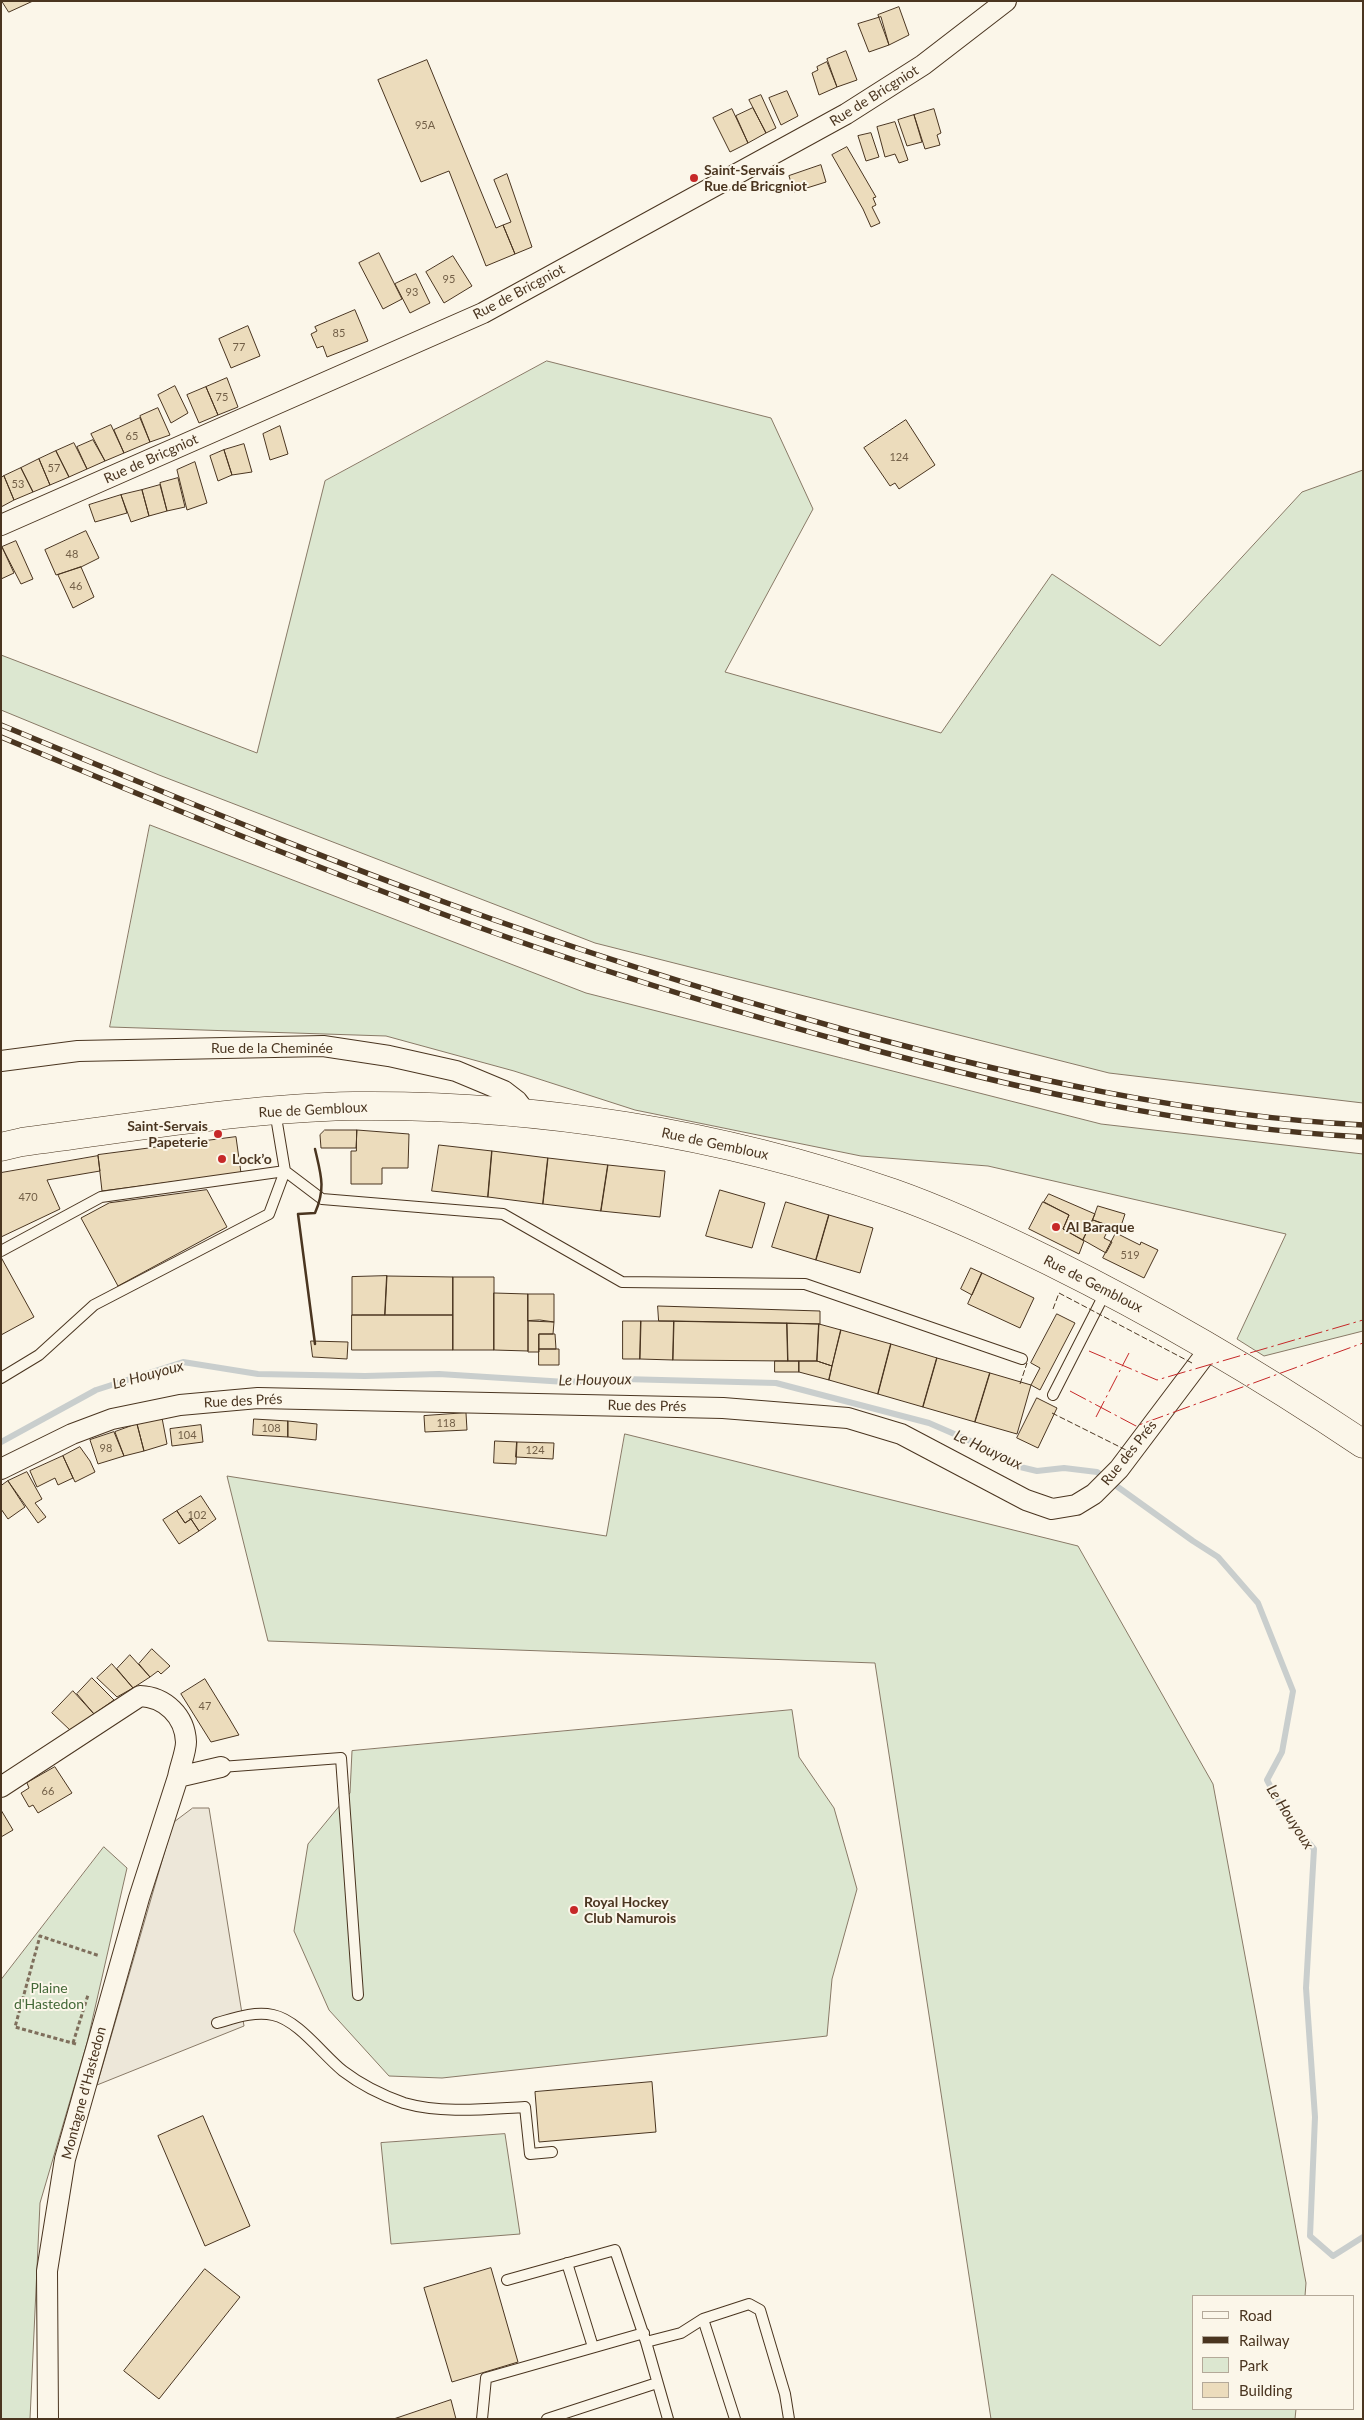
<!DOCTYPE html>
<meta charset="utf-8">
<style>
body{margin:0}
#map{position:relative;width:1364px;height:2420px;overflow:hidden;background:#fbf6e9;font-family:Lato,sans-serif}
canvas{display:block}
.frame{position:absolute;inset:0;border:2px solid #4a3520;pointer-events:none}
.legend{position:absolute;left:1192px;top:2295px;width:162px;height:115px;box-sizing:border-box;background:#fbf6e9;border:1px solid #b4a999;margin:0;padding:6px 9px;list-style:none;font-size:15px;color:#4a3520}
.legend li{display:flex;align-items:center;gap:10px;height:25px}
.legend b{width:25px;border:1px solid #b4a999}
</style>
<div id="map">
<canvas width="1364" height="2420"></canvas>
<div class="frame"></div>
<ul class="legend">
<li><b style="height:6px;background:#fbf6e9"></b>Road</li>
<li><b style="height:6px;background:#4a3520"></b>Railway</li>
<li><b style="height:14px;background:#dce7d0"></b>Park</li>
<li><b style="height:14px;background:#ecdcbc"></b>Building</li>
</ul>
</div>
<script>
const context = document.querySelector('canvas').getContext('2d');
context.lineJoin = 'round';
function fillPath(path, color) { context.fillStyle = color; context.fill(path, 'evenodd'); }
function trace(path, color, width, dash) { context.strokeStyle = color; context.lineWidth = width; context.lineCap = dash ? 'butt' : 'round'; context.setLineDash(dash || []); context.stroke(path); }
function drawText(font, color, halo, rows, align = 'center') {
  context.font = font + ' Lato,sans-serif'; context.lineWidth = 4; context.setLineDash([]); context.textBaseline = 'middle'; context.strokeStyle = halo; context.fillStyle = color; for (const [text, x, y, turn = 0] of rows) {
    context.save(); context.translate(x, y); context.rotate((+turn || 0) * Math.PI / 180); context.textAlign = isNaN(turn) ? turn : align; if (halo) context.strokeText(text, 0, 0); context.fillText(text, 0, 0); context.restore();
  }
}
const green = new Path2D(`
 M547,361L771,418L813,509L725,672L941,733L1052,574L1160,646L1302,492L1363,470V1103L1109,1073L595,943L159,775L1,710V655L257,753L325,481Z
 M150,825L586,993L1101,1124L1363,1154V1331L1264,1356L1237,1339L1286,1234L988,1166L861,1156L635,1110L514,1071L386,1036L110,1027Z
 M625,1434L1078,1546L1213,1784L1306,2283L1305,2296H1193V2409H1296L1295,2419H991L875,1663L268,1641L227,1476L606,1536Z
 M792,1710L799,1757L834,1808L857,1889L832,1979L827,2036L442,2078L389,2076L329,2010L294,1931L308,1844L350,1793L352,1751Z
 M104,1847L127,1868L87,2043L40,2203L30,2419H1V1980Z
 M505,2134L520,2234L391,2244L381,2143Z`);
fillPath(green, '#dce7d0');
trace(green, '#887966', 1);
const parking = new Path2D(`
 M193,1808H209L244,2026L97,2085L173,1823Z`);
fillPath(parking, '#ede7d9');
trace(parking, '#887966', 1);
trace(new Path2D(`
 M1,1442L96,1390L183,1362L258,1374L365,1376L439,1374L566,1382L623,1379L776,1383L929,1423L998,1453L1016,1466L1037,1471L1064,1468L1097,1472L1193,1541L1218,1557L1258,1603L1293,1691L1282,1752L1267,1780L1284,1812L1314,1849L1306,1988L1315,2117L1310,2236L1333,2256L1363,2237`), '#c9cecd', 6);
const building = new Path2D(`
 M2,1H33L9,12Z
 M899,7L909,35L889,45L878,15Z
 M881,17L889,45L869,52L858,24Z
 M846,51L857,80L837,87L827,59Z
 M427,60L496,228L503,225L515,254L486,266L449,171L421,182L378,80Z
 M827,62L837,87L819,95L812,73L818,70L817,67Z
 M787,91L798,116L781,125L769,98Z
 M761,95L776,128L766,133L749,100Z
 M753,108L766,133L748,143L736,116Z
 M732,109L748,143L730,152L713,118Z
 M934,109L941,133L937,135L940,145L925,149L914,115Z
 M914,115L922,142L907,146L898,120Z
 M895,122L908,160L899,163L895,154L885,157L877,127Z
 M871,133L879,157L866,161L858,136Z
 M847,147L876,197L873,198L876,205L872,207L880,223L871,227L863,209L832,155Z
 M821,165L826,182L794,192L789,176Z
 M507,174L532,247L515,254L503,225L511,222L494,180Z
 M379,253L402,299L383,309L359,263Z
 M453,256L472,286L444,303L426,272Z
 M416,274L430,303L410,313L395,284Z
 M355,310L368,341L327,357L323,346L317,348L311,334L317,331L315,327Z
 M248,326L260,356L231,368L219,339Z
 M227,378L238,407L218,415L206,387Z
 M175,386L188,413L171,423L158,395Z
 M206,387L218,415L199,423L187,395Z
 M158,408L170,435L150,442L140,416Z
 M140,418L150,442L124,453L114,430Z
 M906,420L935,465L899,489L895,483L890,486L864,448Z
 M111,425L124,453L105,461L91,434Z
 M280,426L288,454L270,460L263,434Z
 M93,440L105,461L87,469L77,447Z
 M74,443L87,469L69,477L56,451Z
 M244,444L252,472L232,475L224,450Z
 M224,450L232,475L218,481L210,456Z
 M56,451L69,477L50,485L39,459Z
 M39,459L50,485L33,492L21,468Z
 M195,462L207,503L187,510L177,470Z
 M21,468L33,492L14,500L4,476Z
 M4,476L14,500L1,507V478Z
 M178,478L185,507L167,511L160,483Z
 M160,485L167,511L149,516L142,490Z
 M142,490L149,516L131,522L121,495Z
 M121,495L127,513L95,522L89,505Z
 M86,531L99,558L81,567L56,575L45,550Z
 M16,541L33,579L21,584L2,547Z
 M2,547L14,573L1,579V548Z
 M81,567L94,597L73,608L58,575Z
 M325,1130H357L356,1148H321L320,1135Z
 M357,1130L409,1134L408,1168H382V1184H351V1151H356Z
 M236,1137L241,1173L102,1191L98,1155Z
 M439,1145L492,1151L488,1197L432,1191Z
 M492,1151L548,1158L543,1204L488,1197Z
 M98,1156L100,1171L47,1180L60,1209L1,1237V1173Z
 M548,1158L608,1165L601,1211L543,1204Z
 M608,1165L665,1171L660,1217L601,1211Z
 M207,1190L227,1227L118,1286L81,1218L109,1203Z
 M720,1190L765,1203L752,1248L706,1236Z
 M1049,1194L1095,1214L1083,1240L1063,1229L1069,1215L1044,1202Z
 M786,1202L829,1215L816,1260L772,1247Z
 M1043,1202L1069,1215L1063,1229L1084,1241L1079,1254L1029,1229Z
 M1098,1206L1125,1214L1121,1226L1114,1224L1112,1227L1093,1220Z
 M829,1215L873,1228L860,1273L816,1260Z
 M1093,1220L1110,1226L1104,1238L1112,1242L1106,1253L1083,1240Z
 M1116,1233L1140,1245L1141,1242L1158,1250L1144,1278L1103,1258Z
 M2,1259L34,1317L1,1335V1260Z
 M971,1268L982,1273L972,1295L961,1289Z
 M982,1273L1034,1298L1020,1328L968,1304Z
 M387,1276L385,1315H352V1277Z
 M387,1276L453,1277V1315H385Z
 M453,1277H494V1350H453Z
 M494,1293L528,1294V1351L494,1350Z
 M528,1294H554V1322L528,1321Z
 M658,1306L820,1311V1324L659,1321Z
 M1057,1314L1075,1323L1040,1390L1031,1385L1040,1368L1031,1363Z
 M352,1315H453V1350H352Z
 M540,1320L554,1322L553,1334H539V1352H528V1321Z
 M623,1321H641L640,1359H623Z
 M641,1321H674L673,1360L640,1359Z
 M674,1321L787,1323L788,1361L673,1360Z
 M787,1323L819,1324L817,1361H788Z
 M819,1324L841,1330L832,1366L817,1361Z
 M841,1330L891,1344L878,1394L829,1380Z
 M539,1334H555L556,1349H539Z
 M311,1341L348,1342L347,1359L313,1357Z
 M891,1344L937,1358L923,1407L878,1394Z
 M539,1349H559V1365H539Z
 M937,1358L990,1373L975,1422L923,1407Z
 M775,1361H799V1372H775Z
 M799,1361H817L832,1366L829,1380L799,1372Z
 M990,1373L1031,1385L1017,1434L975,1422Z
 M1037,1398L1057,1408L1038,1448L1017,1438Z
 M466,1413L467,1430L425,1432L424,1416Z
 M162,1418L167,1444L144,1451L137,1424Z
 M254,1419L288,1421V1437L253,1435Z
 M288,1421L317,1424L316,1440L288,1437Z
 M137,1424L144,1451L124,1456L115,1432Z
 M201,1425L203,1442L172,1446L170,1429Z
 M114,1432L124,1456L98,1464L90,1440Z
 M495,1441L517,1442L516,1464L494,1463Z
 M517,1442L554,1443L553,1459L516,1457Z
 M80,1447L90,1461L95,1472L75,1482L63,1456Z
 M63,1456L73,1478L58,1485L55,1478L37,1487L30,1471Z
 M27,1472L42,1499L35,1503L46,1517L38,1523L8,1481Z
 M8,1481L25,1507L8,1519L1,1509V1486Z
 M201,1496L216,1519L199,1531L191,1519L185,1523L177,1511Z
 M177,1511L185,1523L191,1519L199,1531L179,1544L163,1520Z
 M152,1649L170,1666L161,1674L158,1671L150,1677L139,1664Z
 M130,1655L150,1677L133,1688L117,1669Z
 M112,1664L133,1688L117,1697L97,1678Z
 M92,1678L114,1700L94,1714L77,1694Z
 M205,1679L229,1718L239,1735L211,1742L181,1694Z
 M73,1691L94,1714L71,1731L52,1713Z
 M55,1767L72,1793L38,1813L33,1805L29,1807L21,1793L29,1788L27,1783Z
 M1,1810L13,1830L1,1837Z
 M652,2082L656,2132L539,2142L535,2092Z
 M203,2116L250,2226L205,2246L158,2136Z
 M491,2268L518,2362L452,2382L424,2288Z
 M205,2269L240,2297L159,2399L124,2371Z
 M451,2400L456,2419H394Z`);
fillPath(building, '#ecdcbc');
trace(building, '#4a3520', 1);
const service = new Path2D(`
 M275,1111L285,1171L322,1199L503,1214L622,1282L805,1284L1022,1359
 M1,1251L101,1197L285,1171L269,1214L94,1305L39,1355L1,1378
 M1053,1395L1106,1291
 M221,1767L341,1758L358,1995
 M217,2023C235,2018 254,2011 273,2015C298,2020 323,2055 343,2071C360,2084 384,2096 404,2103C443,2114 486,2109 525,2107L530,2154L552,2152
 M567,2263L593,2347
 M507,2280L615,2250L646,2342L681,2333L703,2319L735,2419
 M703,2319L749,2304L760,2310L785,2394L789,2419
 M646,2342L668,2419
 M482,2419L486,2378L644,2333
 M547,2419L657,2383`);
const minor = new Path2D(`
 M1,525L483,313L846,114L923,65L1006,1
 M1,1061L78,1051L323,1046L389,1056L456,1071L504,1091L517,1101L527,1114
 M1,1469L72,1434L112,1419L180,1405L258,1398L723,1408L848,1418L901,1434L1026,1500L1052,1509L1076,1505L1094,1494L1119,1469L1211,1347
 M1,1787L140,1696C165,1697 185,1716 186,1742C186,1752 180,1766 178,1777
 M48,2419L47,2271L65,2159L139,1898L178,1777L221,1767`);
const secondary = new Path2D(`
 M1,1147L22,1142C132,1128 243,1108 354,1106C537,1104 721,1133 893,1193C947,1212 998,1236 1049,1261C1158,1315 1262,1376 1363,1444`);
trace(service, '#4a3520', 12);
trace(minor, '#4a3520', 22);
trace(secondary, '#4a3520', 29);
trace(new Path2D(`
 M73,2043L88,1995
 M76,2044L15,2027L40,1936L100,1956`), '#7f6f5c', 3, [4, 2.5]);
trace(service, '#fbf6e9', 10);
trace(minor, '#fbf6e9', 20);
trace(secondary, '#fbf6e9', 28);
const rail = new Path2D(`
 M1,725C149,786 296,848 447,903C579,951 714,993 849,1031C1016,1077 1189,1116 1363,1125
 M1,737C147,798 292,858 440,913C574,963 712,1005 849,1043C1016,1089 1189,1128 1363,1137`);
trace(rail, '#4a3520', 5.5);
trace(rail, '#fbf6e9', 4, [11]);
trace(new Path2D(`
 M1053,1309L1059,1293L1192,1363
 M1020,1384L1027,1363
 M1052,1413L1126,1450`), '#4a3520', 1, [6, 2.5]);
trace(new Path2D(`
 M315,1149C321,1175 326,1188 315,1213L298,1214L315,1344`), '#4a3520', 2.5);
trace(new Path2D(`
 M1089,1351L1157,1380L1363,1320
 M1070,1391L1136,1426L1363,1343
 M1096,1417L1129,1353`), '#c62828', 1, [18, 4, 2.5, 4]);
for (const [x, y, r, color] of [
 [694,178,5,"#c62828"],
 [218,1134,5,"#c62828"],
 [222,1159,5,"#c62828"],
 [1056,1227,5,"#c62828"],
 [574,1910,5,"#c62828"]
]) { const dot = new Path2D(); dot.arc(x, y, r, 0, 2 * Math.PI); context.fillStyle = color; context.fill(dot); trace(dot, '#fbf6e9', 2); }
drawText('11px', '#725f47', null, [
 ["95A",425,125],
 ["95",449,279],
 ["93",412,292],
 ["85",339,333],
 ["77",239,347],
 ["75",222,397],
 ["65",132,436],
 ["124",899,457],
 ["57",54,468],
 ["53",18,484],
 ["48",72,554],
 ["46",76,586],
 ["470",28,1197],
 ["519",1130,1255],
 ["118",446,1423],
 ["108",271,1428],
 ["104",187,1435],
 ["98",106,1448],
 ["124",535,1450],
 ["102",197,1515],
 ["47",205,1706],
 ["66",48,1791]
]);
drawText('14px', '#4a3520', '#fbf6e9', [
 ["Rue de Bricgniot",874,96,-32],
 ["Rue de Bricgniot",519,292,-28],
 ["Rue de Bricgniot",151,459,-24],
 ["Rue de la Cheminée",272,1048],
 ["Rue de Gembloux",313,1110,-3],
 ["Rue de Gembloux",715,1144,12],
 ["Rue de Gembloux",1093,1284,27],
 ["Rue des Prés",243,1401,-3],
 ["Rue des Prés",647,1406,1],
 ["Rue des Prés",1129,1453,-51],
 ["Montagne d'Hastedon",84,2093,-75]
]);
drawText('bold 14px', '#4a3520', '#fbf6e9', [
 ["Saint-Servais",704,170],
 ["Rue de Bricgniot",704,186],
 ["Saint-Servais",208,1126,"right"],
 ["Papeterie",208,1142,"right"],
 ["Lock’o",232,1159],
 ["Al Baraque",1066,1227],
 ["Royal Hockey",584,1902],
 ["Club Namurois",584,1918]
], 'left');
drawText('14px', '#436837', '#fbf6e9', [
 ["Plaine",49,1988],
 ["d'Hastedon",49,2004]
]);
drawText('italic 15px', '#4a3520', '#fbf6e9', [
 ["Le Houyoux",148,1375,-15],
 ["Le Houyoux",595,1380,-1],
 ["Le Houyoux",988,1450,25],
 ["Le Houyoux",1290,1817,57]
]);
</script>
